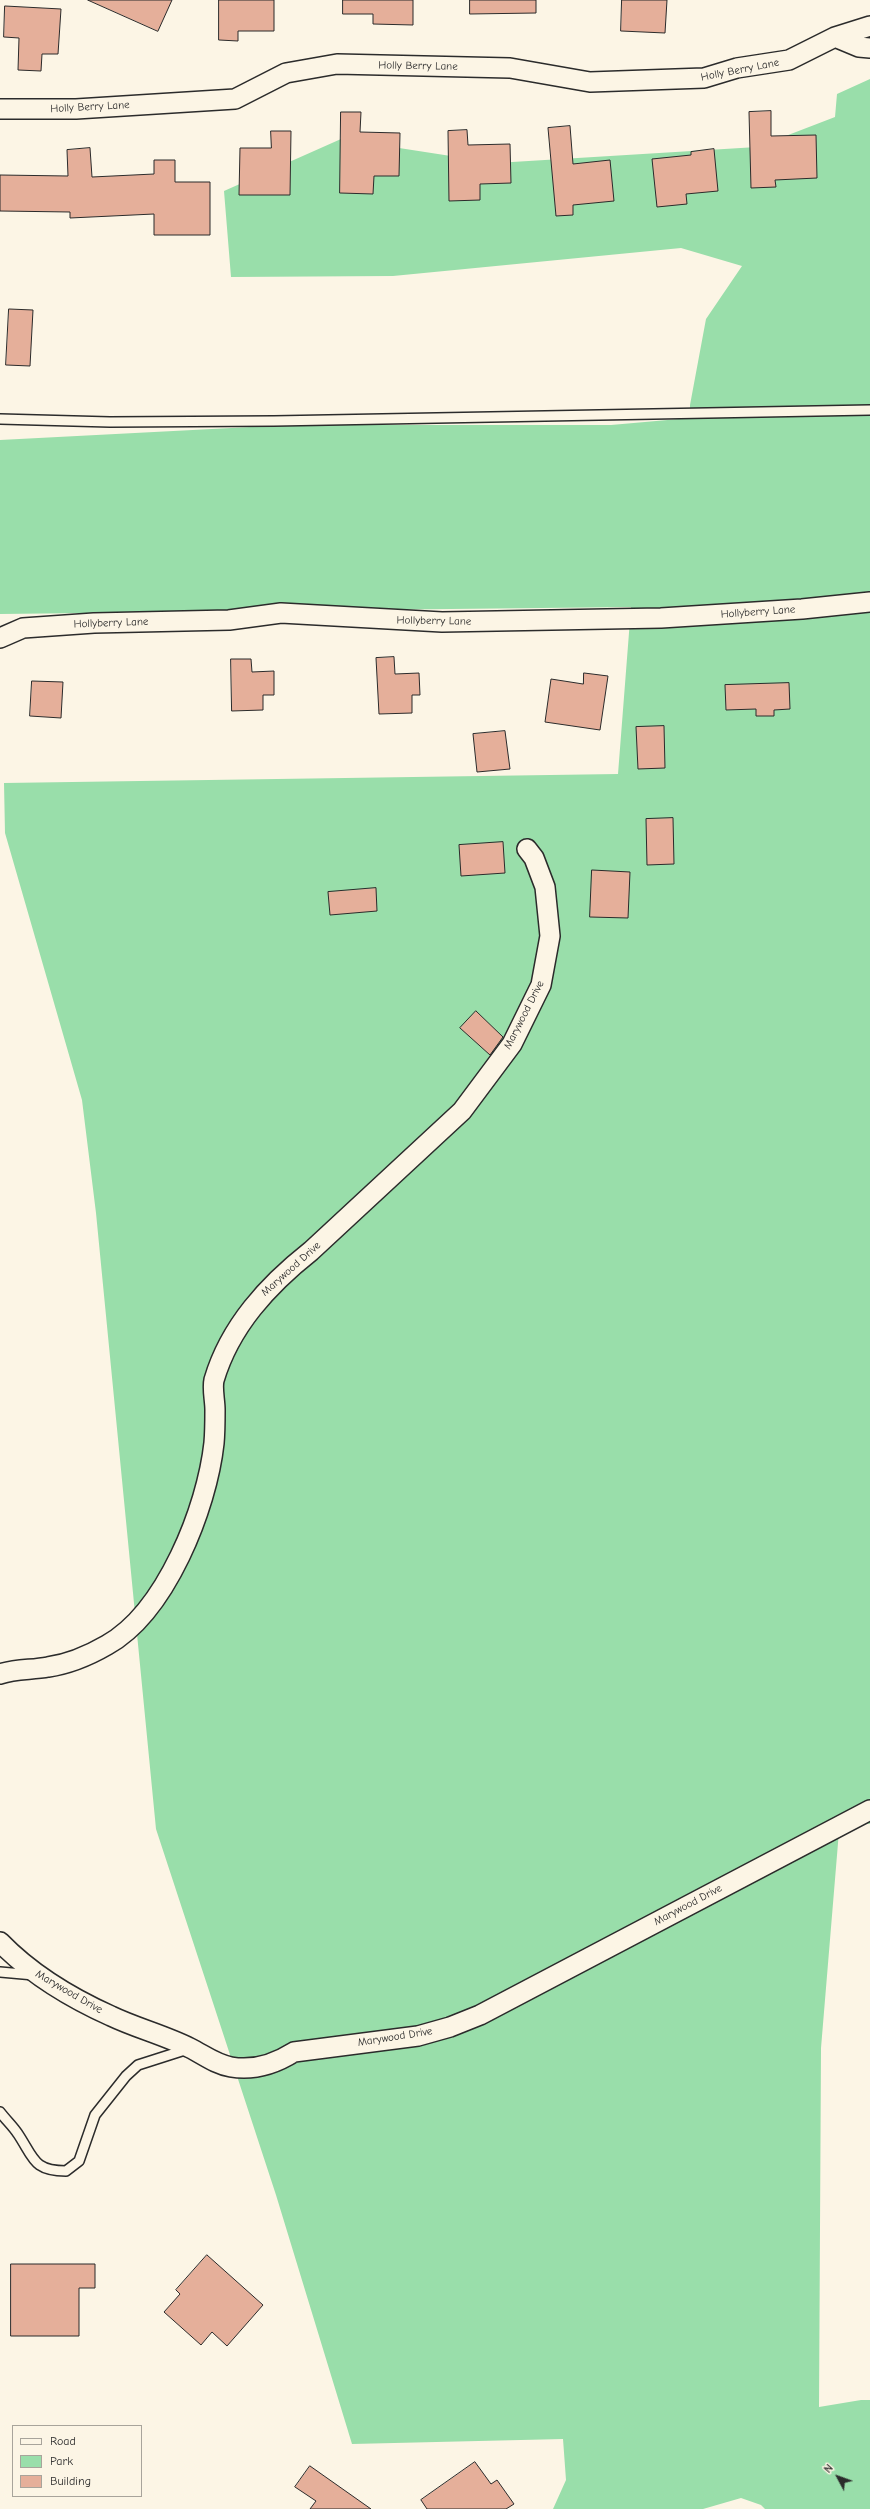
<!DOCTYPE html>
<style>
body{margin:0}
#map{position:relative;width:870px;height:2509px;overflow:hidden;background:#fcf5e5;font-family:"Comic Neue",sans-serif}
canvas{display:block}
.legend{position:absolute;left:12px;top:2425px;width:130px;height:72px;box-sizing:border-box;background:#fcf5e5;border:1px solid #a8a49b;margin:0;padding:5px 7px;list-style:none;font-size:12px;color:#2b2b2b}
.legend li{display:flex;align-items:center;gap:8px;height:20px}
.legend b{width:20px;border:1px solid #a8a49b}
.north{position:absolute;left:818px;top:2457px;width:40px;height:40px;-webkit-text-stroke:3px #fcf5e5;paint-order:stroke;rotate:311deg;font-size:11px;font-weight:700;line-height:16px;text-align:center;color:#2b2b2b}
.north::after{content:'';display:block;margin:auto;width:14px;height:18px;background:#2b2b2b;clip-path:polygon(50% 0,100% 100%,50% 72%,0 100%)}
</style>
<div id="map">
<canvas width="870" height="2509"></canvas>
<ul class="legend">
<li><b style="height:5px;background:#fcf5e5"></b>Road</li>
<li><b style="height:11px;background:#99deaa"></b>Park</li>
<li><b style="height:11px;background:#e5af9a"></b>Building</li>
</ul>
<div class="north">N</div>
</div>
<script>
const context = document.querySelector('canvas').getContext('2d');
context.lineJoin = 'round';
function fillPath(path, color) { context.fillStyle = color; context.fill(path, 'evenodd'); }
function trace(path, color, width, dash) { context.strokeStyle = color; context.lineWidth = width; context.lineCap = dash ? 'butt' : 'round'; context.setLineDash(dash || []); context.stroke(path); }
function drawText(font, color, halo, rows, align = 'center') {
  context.font = font + ' "Comic Neue",sans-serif'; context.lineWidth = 3; context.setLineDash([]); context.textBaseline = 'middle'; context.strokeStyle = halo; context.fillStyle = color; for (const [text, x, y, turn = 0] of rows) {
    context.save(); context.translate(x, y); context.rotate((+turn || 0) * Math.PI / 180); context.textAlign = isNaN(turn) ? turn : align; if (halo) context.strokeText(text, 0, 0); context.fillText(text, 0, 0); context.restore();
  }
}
fillPath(new Path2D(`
 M870,79V1824L840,1819L821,2048L819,2407L861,2400H870V2509H765L761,2505L741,2498L703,2509H553L566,2480L563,2439L352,2444L276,2195L156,1829L96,1213L82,1100L5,833L4,783L618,774L631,607L0,614V440L289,425H611L690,418V405L706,319L742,266L681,248L393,276L231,277L224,191L341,139L496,163L757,147L835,117L837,94Z`), '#99deaa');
const building = new Path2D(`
 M88,0H172L158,31Z
 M219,0H274V31H238V41L219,40Z
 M343,0H413V25L373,24V14H343Z
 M470,0H536V13L470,14Z
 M622,0H667L665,33L621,31Z
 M5,6L61,9L58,54H42L41,71L18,70L19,38L4,37Z
 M771,111V136L816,135L817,178L775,180L776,187L751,188L749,112Z
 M341,112H361L360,132L400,133L399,176H374L373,194L340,193Z
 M570,126L573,164L610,160L614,201L573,205V215L556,216L548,128Z
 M467,130L468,145L510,144L511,183L480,184V200L449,201L448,131Z
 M271,131H291L290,195H239L240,148H271Z
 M90,148L92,177L154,174V160H175V182H210V235H154V214L70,218V212L0,211V175L68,176L67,150Z
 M714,149L718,191L686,194L687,204L657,207L652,159L691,155V152Z
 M9,309L33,310L30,366L6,365Z
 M394,657L395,674L419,673L420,695H412V713L379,714L376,658Z
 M231,659H251L252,672L274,671V695H263V710L232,711Z
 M584,673L608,676L600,730L545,722L551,679L583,684Z
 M32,681L63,682L61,718L30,716Z
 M789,683L790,709L774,710V716H756V709L726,710L725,685Z
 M664,726L665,768L638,769L636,727Z
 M505,731L510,769L477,772L473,734Z
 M673,818L674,864L647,865L646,819Z
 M503,842L505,873L461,876L459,845Z
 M592,870L630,872L628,918L590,917Z
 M376,888L377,911L330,915L328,892Z
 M476,1011L503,1037L490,1055L460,1028Z
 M207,2255L263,2305L227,2346L212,2332L201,2345L164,2312L180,2294L176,2290Z
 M11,2264H95V2288H79V2336H11Z
 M475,2462L491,2484L497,2480L514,2504L506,2509H427L421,2500Z
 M310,2466L371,2509H310L316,2501L295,2487Z`);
fillPath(building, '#e5af9a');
trace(building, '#2b2b2b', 1);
const lane = new Path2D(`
 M0,419L110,422L274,421L870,410
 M0,1972L34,1975
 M0,2112C6,2120 13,2126 18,2134C34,2158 33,2171 66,2171L79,2161L95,2115L126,2076L138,2065L188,2049`);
const street = new Path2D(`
 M835,37L859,47L870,48
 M0,109H76L235,99L286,73L337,64L510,68L590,82L704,78L737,68L789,60L835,37L870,26
 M0,638L23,628L94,623L229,620L281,613L442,622L661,618L802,609L870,602
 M0,1674C15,1669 32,1670 48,1667C69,1664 88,1656 107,1645C166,1612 207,1508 214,1443C215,1432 215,1421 215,1410C215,1400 212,1389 214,1380C230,1326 268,1285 311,1251L462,1111L512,1044L541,985L550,936L545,887L534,858L527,849
 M0,1942C31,1974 71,1998 111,2016C136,2028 164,2035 190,2048C204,2055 215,2064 231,2067C254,2071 275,2064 294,2052L418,2036L450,2027L480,2015L870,1810`);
trace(lane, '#2b2b2b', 12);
trace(street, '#2b2b2b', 22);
trace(lane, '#fcf5e5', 9);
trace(street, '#fcf5e5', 19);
drawText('11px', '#2b2b2b', '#fcf5e5', [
 ["Holly Berry Lane",418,66,1],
 ["Holly Berry Lane",740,70,-11],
 ["Holly Berry Lane",90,107,-3],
 ["Hollyberry Lane",758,612,-4],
 ["Hollyberry Lane",434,621,1],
 ["Hollyberry Lane",111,623,-2],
 ["Marywood Drive",524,1015,-63],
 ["Marywood Drive",291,1269,-42],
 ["Marywood Drive",688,1905,-28],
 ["Marywood Drive",69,1992,30],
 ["Marywood Drive",395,2037,-9]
]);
</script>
